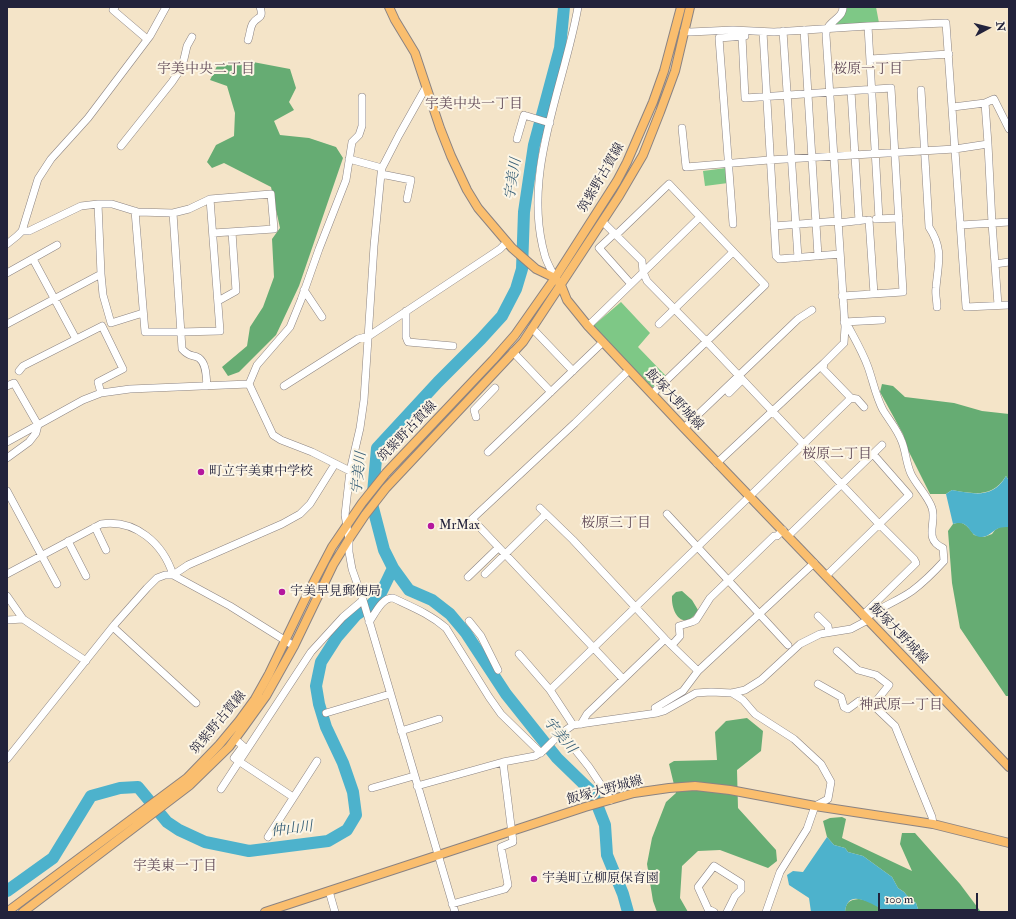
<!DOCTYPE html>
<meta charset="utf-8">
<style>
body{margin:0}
#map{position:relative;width:1016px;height:919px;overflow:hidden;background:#f4e4c8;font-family:"IM FELL Double Pica",serif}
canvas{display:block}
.frame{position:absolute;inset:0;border:8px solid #22223b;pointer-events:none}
.north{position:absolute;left:968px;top:8px;width:40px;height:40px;-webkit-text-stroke:3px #fcf5e5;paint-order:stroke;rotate:83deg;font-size:11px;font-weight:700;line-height:16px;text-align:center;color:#22223b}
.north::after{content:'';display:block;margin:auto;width:14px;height:18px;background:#22223b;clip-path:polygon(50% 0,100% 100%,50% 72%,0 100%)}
.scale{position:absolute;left:878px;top:893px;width:100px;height:18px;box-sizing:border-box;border:2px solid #22223b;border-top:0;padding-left:5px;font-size:12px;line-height:14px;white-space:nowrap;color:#22223b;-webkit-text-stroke:3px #fcf5e5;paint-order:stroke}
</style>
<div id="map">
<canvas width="1016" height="919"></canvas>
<div class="frame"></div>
<div class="north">N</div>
<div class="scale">100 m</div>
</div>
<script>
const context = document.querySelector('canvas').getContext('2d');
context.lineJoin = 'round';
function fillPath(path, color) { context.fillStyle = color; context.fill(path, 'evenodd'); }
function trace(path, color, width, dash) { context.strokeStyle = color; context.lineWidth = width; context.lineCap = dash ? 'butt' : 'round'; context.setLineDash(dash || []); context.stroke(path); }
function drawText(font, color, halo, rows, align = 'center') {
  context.font = font + ' "IM FELL Double Pica","Noto Serif JP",serif'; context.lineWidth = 4; context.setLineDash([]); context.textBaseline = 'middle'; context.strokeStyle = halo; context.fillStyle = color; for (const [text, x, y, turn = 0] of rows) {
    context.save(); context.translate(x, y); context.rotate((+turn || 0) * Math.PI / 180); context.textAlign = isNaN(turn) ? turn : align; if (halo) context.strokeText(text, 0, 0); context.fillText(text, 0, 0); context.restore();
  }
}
fillPath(new Path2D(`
 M847,7H876L879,23L836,26V23L846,11Z
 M726,168L728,183L705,186L703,171Z
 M621,302L650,333L638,347L666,376L652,388L593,326Z`), '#7ec886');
fillPath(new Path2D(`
 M229,61L253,62L290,69L296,88L289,102L294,110L274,121L280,135L309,138L336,147L343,158L299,286L276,335L239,372L228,376L222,367L247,346L250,327L263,307L274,277L272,239L280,228L271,187L224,163L212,168L207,162L216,145L234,136L235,113L227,86L210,80L217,66Z
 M882,384L893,386L905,397L954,403L982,411L1009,414V481L1006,476C993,498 974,494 952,490L946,494H930L908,450L903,434L880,392Z
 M960,522C967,525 970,529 974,535L984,537L992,534L995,530L1000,527H1009V696H1006L960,628L952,583L948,531L953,524Z
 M682,591L692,600L698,610C685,632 671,615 672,596L676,592Z
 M747,718L763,731L761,751L737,770L738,808L776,850L777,861L768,868L720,850L698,851L682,866L680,898L688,912H657L653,901L647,864L652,838L666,802L676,793L669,764L674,761L717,760L715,732L726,721Z
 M842,817L846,819L842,838L912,871L900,844L902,833H915L960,884L981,912H922L918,909L916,903L909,898L904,892L898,888L892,877L863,856L848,852L845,848L834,845L827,837L823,821L830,818Z
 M859,899C867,900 879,905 884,912H845C846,902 849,900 859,899Z`), '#66ac73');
fillPath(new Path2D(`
 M1006,476L1009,481V527C1006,527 1002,527 999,528C993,530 988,538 980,537C967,535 971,519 953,524L946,494L952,490C974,494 993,499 1006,476Z
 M827,837L834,845L845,848L848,852L863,856L892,877L898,888L904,892L909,898L916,903L918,909L922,912H884C881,908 878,907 874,905C862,899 847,892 845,912H811L809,898L789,885L787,875L793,871L803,872Z`), '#4db2cc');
trace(new Path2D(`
 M564,7L560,48L534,145L524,212L522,269L516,289L502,316L481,339L438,382L377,448L372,504L384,550L393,568L409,590L432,600L450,614L466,633L506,694L557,758L592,792L605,825L607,855L623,894L628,912
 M7,891L53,858L91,796L120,788L138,787L167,822L179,830L205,842L249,851L328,841L347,830L356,815L353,792L343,763L326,727L319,704L316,686L321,662L337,637L356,615L371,605L380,595L393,568`), '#4db2cc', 12);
const minor = new Path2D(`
 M115,7L113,10L147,39
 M868,26L879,219
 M804,30L818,256
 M684,31L690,32L733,30L774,32L868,26L946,23L966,307L1009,305
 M783,31L798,258
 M763,32L776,256L779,259L840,254
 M742,36L745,98L891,88L903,292L842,296
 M248,40C250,35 250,27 253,23C258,16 264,19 260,7
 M870,59L949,54
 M426,87L399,135L382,168L381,174L374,246L364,400L360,428L350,471L345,515L349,539V552L352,569L363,600L455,912
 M921,90L929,227C944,250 938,263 936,288C935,294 937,301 937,307
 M851,91L859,221
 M985,103L988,144L992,223L998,305
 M953,107L985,103L994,99L1009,129
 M527,116L550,123
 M682,128L686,167L769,160L955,149L988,144
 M517,139L524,115
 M121,146L172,82L180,70L184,59L187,46L192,37
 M349,159L382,168
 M381,174L411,180L407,199
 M135,211L145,332H180L220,331L210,199
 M173,213L182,349C190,358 192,354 199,358C207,364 206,378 207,386
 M876,219L899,218
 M869,220L874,294
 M603,222L642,261L643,272L647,281L707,342L879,524L914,559L916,563L913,566L863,615
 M838,223L864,220
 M733,224L719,38L745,36
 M961,225L1009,222
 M774,226L838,221
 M22,231H29L81,206L98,204H112L138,212L173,213L189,209L210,199L271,194L274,229L213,233
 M615,233L599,248L631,284
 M616,235L669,184L765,285L652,394
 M7,244L17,236L22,231L38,179L51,159L88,118L150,36L166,7
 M33,259L76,339
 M995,264L1009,262
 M7,273L57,245
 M101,274L103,295L111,323L143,313
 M555,278C552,271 547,263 545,256C521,174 564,87 578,7
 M304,290L322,317
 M218,301L236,291L232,232
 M406,311V337L408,342L453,346
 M844,322L882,320
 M7,324L101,274L98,204
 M659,324L733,252
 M588,326L700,217
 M845,327L849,328C856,341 863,353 868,367C873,381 876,397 883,410C889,420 898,430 902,442C906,452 906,463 911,474C917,486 928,496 932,508C937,523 923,539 943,548L944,561C934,572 924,582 912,591C898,601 880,607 866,618
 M532,328L573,371
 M513,352L551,392
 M19,371L23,366L102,326L123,369L98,382L101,393
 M7,386L14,383L38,425L36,433L29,442L7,458
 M284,386L358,339L369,336L500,249L507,242
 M729,393L742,380
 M851,398L857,399L864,407
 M476,417L474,410L495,388
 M684,428L798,319L812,310
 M7,442L83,400L101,393L130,389L249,384
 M488,452L603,342
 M717,463L824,363
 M350,471L312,452L281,440L273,435L249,384L257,365L290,327L301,300L319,249L346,180L352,142L359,135L362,126V97
 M7,491L57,584
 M540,508L573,540L665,639L698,671
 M667,514L788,645
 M95,527L106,550
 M788,536L882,445
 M68,541L86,576
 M7,574L101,524C135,519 163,543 173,575L188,565L282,524L300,514L310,504L335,464
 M485,574L546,514
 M826,576L909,495L873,454
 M468,577L498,548
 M7,596L23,619L86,661
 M818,616L828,626L829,632
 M7,620L23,619
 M469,621L481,636L498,670
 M369,622C375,614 382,597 393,598C412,607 430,614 446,628L489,697L501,714L541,753
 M113,627L196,703
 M672,645L680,636L679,626L692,622L696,620L710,598L774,536H777L783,530
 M837,651L858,670L876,675L889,685L873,705
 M519,654L550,690
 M623,679L472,519L575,423L629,370
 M818,684L841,697L844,707L848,709L859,701L866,700L873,705L895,726L932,817L933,824
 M732,693L743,700L755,714L794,739L821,764L831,782L828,799L815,806L807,829L780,872L766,912
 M326,713L390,694
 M657,713L655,708L683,691L698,671L814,563
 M581,724L587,714L665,639
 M573,725L550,690L851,398L823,369L824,363L844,343L845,327L826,35C826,33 826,31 827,29C831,20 843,18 843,7
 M401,731L439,719
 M562,733L589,767L611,800
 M235,739L243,746L234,758L293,797
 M7,759L115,624L147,588L157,578L165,575H173L230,606L294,646
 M417,786L503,762L535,756L543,751L559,735L573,725L657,713L664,711L696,693L711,692L732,693L745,690L761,680L800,644L820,634L851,629L868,620
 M372,788L414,776
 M221,789L311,652L343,617L363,600
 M268,837L317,761
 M329,891L335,912
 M452,904L505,889L508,885L501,847L513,842L503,762
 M714,912L708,909L698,887L714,866L741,883V890L735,896L727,912`);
const major = new Path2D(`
 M389,7L395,20L415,53L440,128L451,156L467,190L478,208L512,248L536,269L555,278L561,285L567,300L588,326L684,428L1009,767
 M7,912L187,778L219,745L239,721L255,699L269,674L309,591L332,547L362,503L386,473L493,360L515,335L555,278L617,181L627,162L653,102L664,71L681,7
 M23,912L190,785L229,747L243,728L266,696L294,646L333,565L349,539L365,515L386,488L523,342L619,196L643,155L660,112L675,71L690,7
 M265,912L585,807L634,793L669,788L695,786L730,790L815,806L933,824L1009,843`);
trace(minor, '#8b8382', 8);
trace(major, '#8b8382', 10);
trace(minor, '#fff', 7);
trace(major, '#fabe6e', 8);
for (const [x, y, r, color] of [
 [201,472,4,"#b5179e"],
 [431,526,4,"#b5179e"],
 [282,592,4,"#b5179e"],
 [534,879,4,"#b5179e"]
]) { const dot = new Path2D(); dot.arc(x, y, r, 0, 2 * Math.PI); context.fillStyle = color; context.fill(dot); trace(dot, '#fcf5e5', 1.5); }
drawText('13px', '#22223b', '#fcf5e5', [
 ["筑紫野古賀線",602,178,-60],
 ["飯塚大野城線",674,400,47],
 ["筑紫野古賀線",408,432,-46],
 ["飯塚大野城線",898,634,46],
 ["筑紫野古賀線",219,723,-50],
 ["飯塚大野城線",605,791,-15]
]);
drawText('13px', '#22223b', '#fcf5e5', [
 ["町立宇美東中学校",209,472],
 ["MrMax",439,526],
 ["宇美早見郵便局",290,592],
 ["宇美町立柳原保育園",542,879]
], 'left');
drawText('14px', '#614a58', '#fcf5e5', [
 ["宇美中央二丁目",206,70],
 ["桜原一丁目",868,70],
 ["宇美中央一丁目",474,105],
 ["桜原二丁目",837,455],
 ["桜原三丁目",616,524],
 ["神武原一丁目",901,706],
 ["宇美東一丁目",175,867]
]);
drawText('italic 14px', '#335c75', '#fcf5e5', [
 ["宇美川",514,179,-81],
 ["宇美川",360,473,-84],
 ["宇美川",559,736,50],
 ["仲山川",292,830,-7]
]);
</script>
